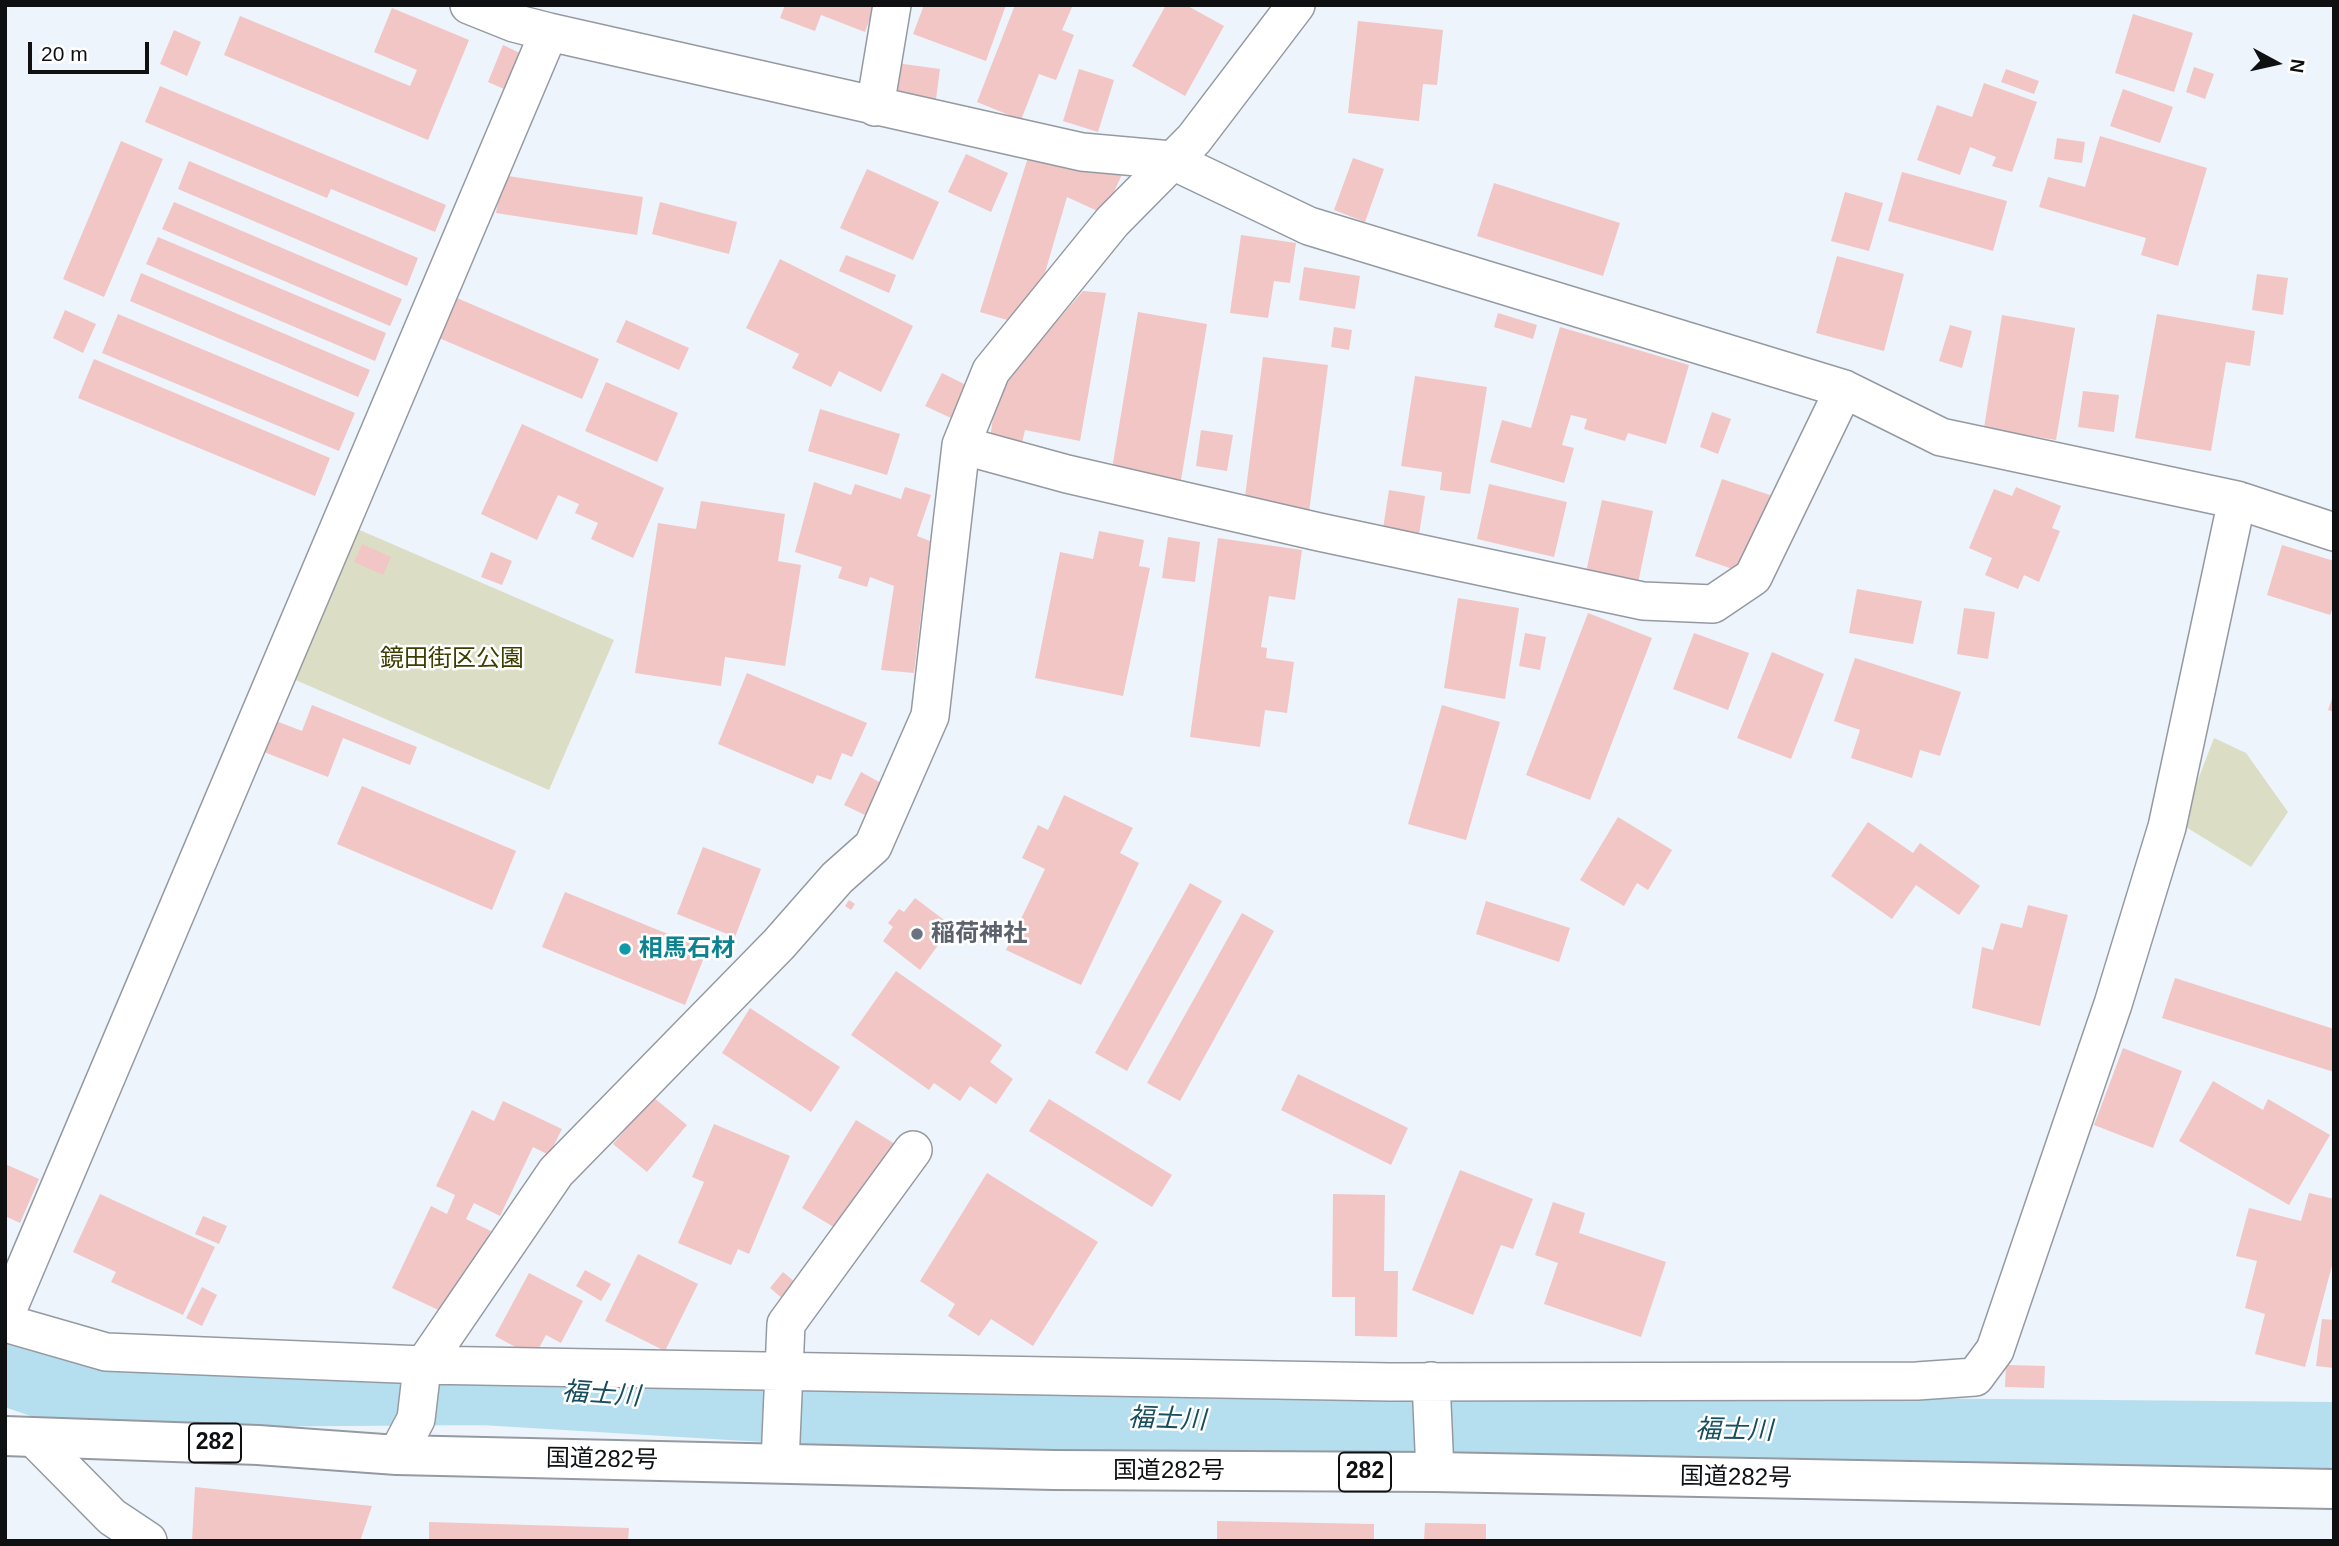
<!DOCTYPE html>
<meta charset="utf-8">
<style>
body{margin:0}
#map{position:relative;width:2339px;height:1546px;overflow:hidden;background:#eef4fc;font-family:Helvetica,sans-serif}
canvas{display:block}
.frame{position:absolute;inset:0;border:7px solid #0e1012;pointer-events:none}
.north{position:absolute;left:2241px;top:28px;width:70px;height:70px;-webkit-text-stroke:5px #fff;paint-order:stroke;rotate:98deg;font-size:19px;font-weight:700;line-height:28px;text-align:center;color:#0e1012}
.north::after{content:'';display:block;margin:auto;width:24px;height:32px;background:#0e1012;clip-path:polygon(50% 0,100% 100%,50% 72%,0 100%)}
.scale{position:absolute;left:28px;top:42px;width:121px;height:32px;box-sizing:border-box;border:4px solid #0e1012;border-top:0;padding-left:9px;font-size:21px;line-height:24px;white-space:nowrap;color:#0e1012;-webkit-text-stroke:5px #fff;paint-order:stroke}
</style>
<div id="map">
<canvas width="2339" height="1546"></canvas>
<div class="frame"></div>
<div class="north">N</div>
<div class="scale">20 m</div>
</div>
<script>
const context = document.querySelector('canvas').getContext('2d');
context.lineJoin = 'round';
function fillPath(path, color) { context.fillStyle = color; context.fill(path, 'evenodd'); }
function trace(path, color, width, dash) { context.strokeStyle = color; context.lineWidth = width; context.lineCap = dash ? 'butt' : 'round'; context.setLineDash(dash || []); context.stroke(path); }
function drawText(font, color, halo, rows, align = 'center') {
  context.font = font + ' Helvetica,"Noto Sans JP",sans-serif'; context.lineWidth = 5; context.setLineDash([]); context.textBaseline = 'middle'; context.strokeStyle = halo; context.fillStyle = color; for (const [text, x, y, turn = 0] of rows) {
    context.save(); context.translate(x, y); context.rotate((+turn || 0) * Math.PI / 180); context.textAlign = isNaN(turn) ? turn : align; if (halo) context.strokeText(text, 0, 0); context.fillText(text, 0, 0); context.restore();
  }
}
fillPath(new Path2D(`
 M355,528L614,640L549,790L291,678Z
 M2214,738L2246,753L2288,812L2251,867L2181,824Z`), '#dbddc5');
trace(new Path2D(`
 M5,1368L72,1391L483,1388L864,1411L1419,1427L1651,1433L2334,1439`), '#b5dfee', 74);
fillPath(new Path2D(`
 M785,5H875L865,32L821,15L815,31L780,18Z
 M924,5H1006L986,61L913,34Z
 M1015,5H1073L1062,30L1074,35L1056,80L1039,74L1021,120L977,102Z
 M1166,5H1186L1224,26L1185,96L1132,66Z
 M392,8L469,40L428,140L224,55L240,16L410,86L417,70L374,52Z
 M2133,14L2193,33L2174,92L2115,73Z
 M1358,21L1443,30L1437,85L1423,84L1419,121L1348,113Z
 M174,30L201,42L187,76L160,64Z
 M503,45L520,53L504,89L488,82Z
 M896,63L940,69L936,99L892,93Z
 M2194,67L2214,74L2205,99L2186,92Z
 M1079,69L1114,80L1098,132L1063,121Z
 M2006,69L2039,81L2034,94L2001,82Z
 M1984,83L2037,102L2012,172L1992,166L1996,157L1970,147L1960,175L1917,160L1937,105L1972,117Z
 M160,86L446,205L435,232L331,189L327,198L145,122Z
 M2123,89L2173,107L2160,143L2110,126Z
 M2100,136L2207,168L2178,266L2141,255L2146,238L2039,207L2048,177L2085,187Z
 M2057,138L2085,142L2082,163L2054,159Z
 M121,141L163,159L104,297L63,279Z
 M966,154L1008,173L991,212L948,192Z
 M1029,154L1124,170L1104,214L1067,197L1040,290L1014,322L980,312Z
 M1353,158L1384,169L1365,222L1334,210Z
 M189,161L418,258L407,286L178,189Z
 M867,169L939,202L913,260L840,228Z
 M1902,172L2007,201L1993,251L1888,221Z
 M502,175L643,197L637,235L496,213Z
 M1494,183L1620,223L1603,276L1477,236Z
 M1845,192L1883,203L1869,251L1831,241Z
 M174,202L402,299L390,326L162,229Z
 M660,202L737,222L729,254L652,234Z
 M1241,235L1296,243L1290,283L1274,281L1268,318L1230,313Z
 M158,237L386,333L375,361L146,264Z
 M846,255L896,275L889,293L839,271Z
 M1837,256L1904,274L1884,351L1816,333Z
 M780,259L913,326L881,392L839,371L831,387L792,368L799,354L746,328Z
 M1304,267L1360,276L1355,309L1299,300Z
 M141,273L370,370L358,397L130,301Z
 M2257,274L2288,278L2283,315L2252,310Z
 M1083,291L1106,293L1080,441L1025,430L1022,443L990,438L997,390Z
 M457,298L599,359L582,399L439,338Z
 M65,310L96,324L83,353L53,338Z
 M1138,312L1207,324L1181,480L1112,469Z
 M1498,313L1537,325L1533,339L1494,327Z
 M118,314L355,413L339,451L102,353Z
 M2157,314L2255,331L2250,366L2226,362L2211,451L2135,438Z
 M2002,315L2075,328L2056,440L1984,428Z
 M626,320L689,348L679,370L616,342Z
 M1950,325L1972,331L1962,368L1939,361Z
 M1334,327L1352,330L1349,350L1331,347Z
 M1560,327L1689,365L1666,444L1628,433L1625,441L1584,429L1587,419L1571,415L1562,445L1574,448L1564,483L1490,462L1502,420L1531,428Z
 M1263,357L1328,365L1309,512L1244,504Z
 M94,359L330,458L315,496L78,398Z
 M942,373L966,385L951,418L925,406Z
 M1415,376L1487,387L1470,494L1440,490L1442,472L1401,466Z
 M606,382L678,413L657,462L585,431Z
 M2083,391L2119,395L2114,432L2078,427Z
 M820,409L900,434L887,475L808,451Z
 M1712,412L1731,419L1718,454L1700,447Z
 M522,424L664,488L633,558L591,539L598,523L575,513L579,504L558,495L537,540L481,514Z
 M1201,430L1233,435L1227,471L1196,466Z
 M1722,479L1770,495L1744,573L1695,556Z
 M814,482L851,495L855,484L901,499L905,487L931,495L917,536L930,541L914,673L881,670L894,586L870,577L867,587L838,578L842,567L795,552Z
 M1489,484L1567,502L1554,557L1477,539Z
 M2016,487L2061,506L2052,528L2060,531L2039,582L2024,575L2018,589L1985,575L1992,558L1969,548L1994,489L2012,496Z
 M1389,490L1425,496L1418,541L1382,535Z
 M1602,500L1653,511L1638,583L1586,572Z
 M701,501L785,514L778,561L801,565L785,666L725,657L721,686L635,673L658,523L696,529Z
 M1099,531L1144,540L1139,566L1150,568L1123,696L1035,678L1060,552L1093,559Z
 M1168,537L1200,542L1195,582L1162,578Z
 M1218,538L1302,550L1295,600L1269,596L1261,647L1267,648L1266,658L1294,662L1287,713L1265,710L1260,747L1190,737Z
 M362,544L391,557L383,575L354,562Z
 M2282,545L2334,561V605L2330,615L2267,595Z
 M491,552L512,561L502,585L481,577Z
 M1857,589L1922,601L1913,644L1849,633Z
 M1458,598L1519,608L1505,699L1444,688Z
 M1964,608L1995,612L1988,659L1957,654Z
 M1588,613L1652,638L1590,800L1526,775Z
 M1525,633L1546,637L1540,670L1519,666Z
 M1694,633L1749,653L1728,710L1673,689Z
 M1772,652L1824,674L1791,759L1737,738Z
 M1855,658L1961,692L1940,756L1920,750L1912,778L1851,758L1860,730L1834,721Z
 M747,673L867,723L852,757L842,753L831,780L817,775L813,784L718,744Z
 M2334,693V712L2328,710Z
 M312,705L417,747L410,765L343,738L328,777L264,752L276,721L302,731Z
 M1442,705L1500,722L1466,840L1408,824Z
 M861,772L881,783L865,815L844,805Z
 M362,786L516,851L492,910L337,844Z
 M1064,795L1133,828L1120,853L1139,863L1081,985L1006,950L1045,869L1022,858L1038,825L1048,830Z
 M1618,817L1672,850L1648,890L1637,883L1624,906L1580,880Z
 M1868,822L1913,853L1920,843L1980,886L1959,915L1916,885L1892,919L1831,876Z
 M703,847L761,869L735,937L677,914Z
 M1190,883L1222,901L1127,1071L1095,1053Z
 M565,892L707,950L685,1005L542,947Z
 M915,898L952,926L920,970L883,941L893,927L888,923L899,909L904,912Z
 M849,900L855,904L851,910L845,906Z
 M1486,901L1570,928L1559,962L1476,934Z
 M2028,905L2068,915L2040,1026L1972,1008L1982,947L1993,950L2001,923L2022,928Z
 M1242,913L1274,931L1180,1101L1147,1083Z
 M896,971L1002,1045L990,1062L1013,1079L996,1104L970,1086L960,1101L934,1083L929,1090L851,1035Z
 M2175,978L2334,1029V1072L2162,1018Z
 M750,1008L840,1067L811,1112L722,1053Z
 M2123,1048L2182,1071L2153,1148L2094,1125Z
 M1298,1074L1408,1128L1391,1165L1281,1110Z
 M2213,1081L2263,1110L2268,1099L2330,1135L2289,1205L2179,1141Z
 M653,1097L687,1125L647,1172L613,1144Z
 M1049,1099L1172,1175L1152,1207L1029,1131Z
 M503,1101L562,1129L549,1155L533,1147L500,1216L474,1203L466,1219L491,1231L451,1316L392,1288L431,1206L447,1214L455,1195L436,1186L472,1110L494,1121Z
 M856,1120L900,1147L847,1235L802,1208Z
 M714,1124L790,1156L749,1254L738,1249L731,1265L678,1243L704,1182L692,1177Z
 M5,1164L39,1179L20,1223L5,1216Z
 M1460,1170L1533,1199L1513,1249L1501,1245L1473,1315L1412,1290Z
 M987,1173L1098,1242L1033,1346L991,1319L979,1336L948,1316L955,1304L920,1281Z
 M2309,1193L2334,1199V1258L2305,1367L2255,1354L2265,1314L2245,1308L2257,1261L2236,1256L2249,1208L2301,1221Z
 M100,1194L215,1247L183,1315L111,1282L116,1272L73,1252Z
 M1333,1194L1385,1195L1384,1271H1398L1397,1337L1355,1336V1297H1332Z
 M1553,1202L1585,1213L1579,1233L1666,1262L1641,1337L1544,1304L1558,1263L1535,1255Z
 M203,1216L227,1226L219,1244L195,1234Z
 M638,1254L698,1284L665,1351L605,1321Z
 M585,1270L611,1284L601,1301L576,1286Z
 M783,1272L795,1282L782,1298L770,1288Z
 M529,1273L583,1301L561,1343L546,1335L534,1357L495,1336Z
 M202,1287L217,1295L202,1326L186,1318Z
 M2322,1319L2334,1320V1368L2316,1366Z
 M2006,1365L2045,1366L2044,1388L2005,1387Z
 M195,1487L372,1506L360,1541H192Z
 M1217,1521L1374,1524V1541H1217Z
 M429,1522L629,1528L628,1541H429Z
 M1425,1523L1486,1524V1541H1424Z`), '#f1c6c5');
const minor = new Path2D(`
 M469,5L514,23L549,32L1082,152L1171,160L1309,226L1844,389L1941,437L2237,500L2334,532
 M875,107L892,5
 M961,445L1067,474L1319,532L1643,601L1713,604L1753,577L1844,389
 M5,1316L549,32
 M5,1323L106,1352L423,1365L1390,1382L1917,1381L1975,1377L1995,1350L2113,1004L2167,827L2237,500
 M1431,1381L1435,1472
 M33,1437L112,1517L148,1541
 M397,1455L416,1419L422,1368L556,1172L779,944L837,878L873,846L930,716L961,445L991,371L1112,222L1194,139L1296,5
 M780,1463L786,1324L913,1150`);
const trunk = new Path2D(`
 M5,1436L258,1445L397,1455L1054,1470L1435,1472L2334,1489`);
trace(minor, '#959aa2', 40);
trace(trunk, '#959aa2', 42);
trace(minor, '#fff', 37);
trace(trunk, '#fff', 38);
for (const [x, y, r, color] of [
 [917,934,7,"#6b7280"],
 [625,949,7,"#0f9aa8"]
]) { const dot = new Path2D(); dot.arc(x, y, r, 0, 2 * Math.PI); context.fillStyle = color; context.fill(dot); trace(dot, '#fff', 2.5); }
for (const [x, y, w] of [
 [215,1443,52],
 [1365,1472,52]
]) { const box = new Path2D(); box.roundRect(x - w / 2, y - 19.5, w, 39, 5); context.fillStyle = '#fff'; context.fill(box); trace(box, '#0e1012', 2); }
drawText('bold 23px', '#0e1012', null, [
 ["282",215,1443],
 ["282",1365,1472]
]);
drawText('24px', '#3d3d00', '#fff', [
 ["鏡田街区公園",452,659]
]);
drawText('bold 24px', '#5b616d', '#fff', [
 ["稲荷神社",931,934]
], 'left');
drawText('bold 24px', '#0d838f', '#fff', [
 ["相馬石材",639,949]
], 'left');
drawText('24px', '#0e1012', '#fff', [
 ["国道282号",602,1460,1],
 ["国道282号",1169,1471],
 ["国道282号",1736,1478,1]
]);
drawText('italic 26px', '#164e5e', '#fff', [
 ["福士川",601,1395,4],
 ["福士川",1167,1420,2],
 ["福士川",1734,1431,1]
]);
</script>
